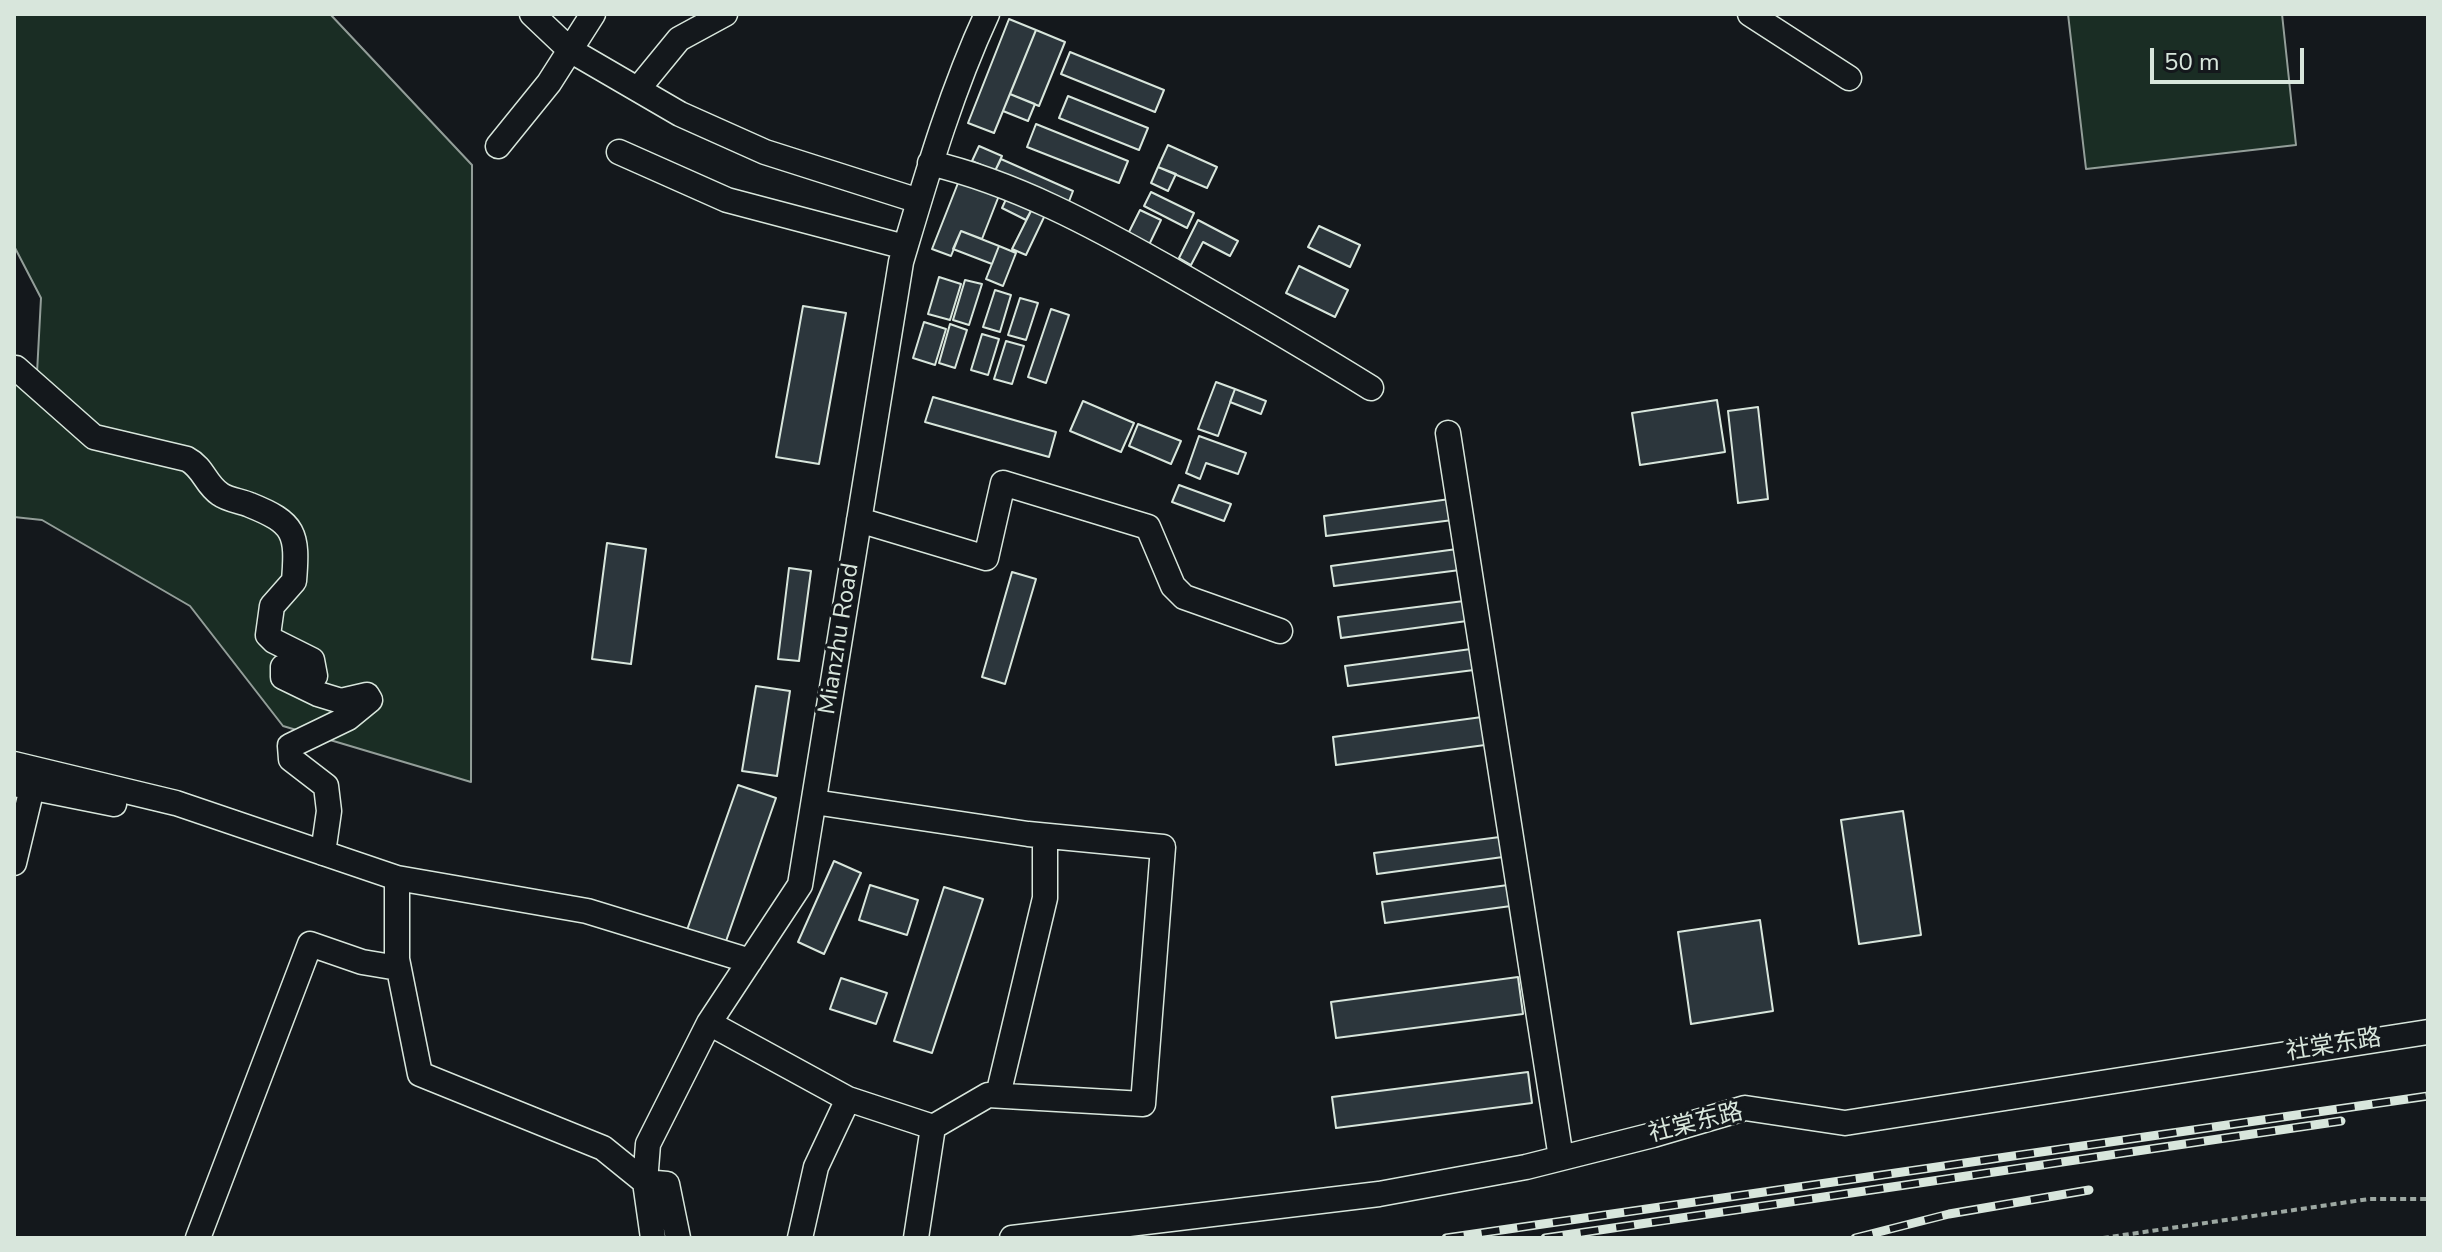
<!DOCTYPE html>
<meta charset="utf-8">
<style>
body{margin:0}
#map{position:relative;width:2442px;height:1252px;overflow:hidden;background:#14181c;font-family:"Nunito Sans",sans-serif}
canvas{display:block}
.frame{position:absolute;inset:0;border:16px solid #d8e6dc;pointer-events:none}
.scale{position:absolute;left:2150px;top:48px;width:154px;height:36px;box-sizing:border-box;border:4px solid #d8e6dc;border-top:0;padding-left:10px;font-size:24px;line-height:28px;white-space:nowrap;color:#d8e6dc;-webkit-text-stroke:6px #14181c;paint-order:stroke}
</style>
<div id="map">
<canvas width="2442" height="1252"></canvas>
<div class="frame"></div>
<div class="scale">50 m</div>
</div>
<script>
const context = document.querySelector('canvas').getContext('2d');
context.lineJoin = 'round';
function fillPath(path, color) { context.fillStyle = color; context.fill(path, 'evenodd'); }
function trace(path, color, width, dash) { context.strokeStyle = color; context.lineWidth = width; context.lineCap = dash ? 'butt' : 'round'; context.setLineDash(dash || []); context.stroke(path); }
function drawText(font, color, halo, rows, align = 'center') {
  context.font = font + ' "Nunito Sans","Noto Sans SC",sans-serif'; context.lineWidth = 6; context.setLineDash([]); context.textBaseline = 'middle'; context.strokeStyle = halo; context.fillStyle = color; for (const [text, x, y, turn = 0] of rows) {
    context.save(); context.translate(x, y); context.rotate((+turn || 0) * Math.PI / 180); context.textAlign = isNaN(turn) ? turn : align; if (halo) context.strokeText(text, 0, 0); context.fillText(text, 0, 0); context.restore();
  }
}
const green = new Path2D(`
 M14,14H330L472,165L471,782L283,726L190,606L42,520L14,517V384L37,373L41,298L14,246Z
 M2068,14H2282L2296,145L2086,169Z`);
fillPath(green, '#1a2d24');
trace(green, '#939e99', 2);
const building = new Path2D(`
 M1009,19L1036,30L994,133L968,123Z
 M1036,30L1065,42L1039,106L1010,94Z
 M1070,52L1164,90L1155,112L1061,74Z
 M1010,94L1035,104L1028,121L1003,111Z
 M1068,96L1148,128L1139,150L1059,118Z
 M1036,124L1128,161L1119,183L1027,147Z
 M1168,145L1217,167L1207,188L1158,167Z
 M979,146L1002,156L995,171L972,161Z
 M1001,159L1073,191L1068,204L995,171Z
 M1158,167L1176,174L1168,191L1151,183Z
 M960,178L1000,193L982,239L961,231L951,256L932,249Z
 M1151,192L1194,213L1187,228L1144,206Z
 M1008,195L1033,207L1026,220L1002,208Z
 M1033,207L1046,213L1026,255L1012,249Z
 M1140,210L1161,220L1147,249L1126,238Z
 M1198,220L1238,241L1230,256L1203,242L1191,265L1179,258Z
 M1319,226L1360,245L1350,267L1308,247Z
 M961,231L999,246L992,264L953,249Z
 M999,246L1016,253L1003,286L986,279Z
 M1299,266L1348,290L1335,317L1286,293Z
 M939,277L961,284L950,320L928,314Z
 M965,280L982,284L969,325L953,320Z
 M995,290L1011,295L1000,332L983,327Z
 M1020,298L1038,303L1026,340L1008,335Z
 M803,306L846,313L819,464L776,457Z
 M1051,309L1069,315L1046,383L1028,377Z
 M924,322L946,329L935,365L913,358Z
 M950,324L967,330L955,368L939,363Z
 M982,334L999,339L988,375L971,370Z
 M1006,341L1024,346L1012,384L994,379Z
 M1216,382L1235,389L1218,436L1198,429Z
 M1235,389L1266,401L1261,414L1230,402Z
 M933,397L1056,432L1049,457L925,422Z
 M1717,400L1725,452L1640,465L1632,413Z
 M1083,401L1134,423L1121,452L1070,431Z
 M1758,407L1768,499L1738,503L1728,411Z
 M1138,424L1181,441L1171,464L1129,446Z
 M1199,436L1246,453L1238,474L1206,463L1200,479L1186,473Z
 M1179,485L1231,504L1224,521L1172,502Z
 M1450,499L1453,520L1326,536L1324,516Z
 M607,543L646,549L631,664L592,659Z
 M1457,549L1460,570L1334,586L1331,566Z
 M789,568L811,571L799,661L778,659Z
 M1012,572L1036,579L1005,684L982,677Z
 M1464,601L1467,621L1341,638L1338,617Z
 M1471,649L1474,670L1348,686L1345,666Z
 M756,686L790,691L777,776L742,771Z
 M1482,717L1485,745L1336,765L1333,737Z
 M738,785L776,798L725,944L687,930Z
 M1903,811L1921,935L1859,944L1841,820Z
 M1500,837L1503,857L1377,874L1374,853Z
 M834,861L861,873L824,954L798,942Z
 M870,885L918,900L907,935L859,920Z
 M1508,885L1511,906L1385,923L1382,902Z
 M944,887L983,899L932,1053L894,1041Z
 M1760,920L1773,1011L1691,1024L1678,932Z
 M1518,977L1523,1014L1336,1038L1331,1002Z
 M841,978L887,993L876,1024L830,1009Z
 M1528,1072L1532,1103L1336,1128L1332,1097Z`);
fillPath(building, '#2c363c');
trace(building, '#d8e6dc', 2);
const minor = new Path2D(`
 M532,14L570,50L680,114L765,152L919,201
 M1750,14L1849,78
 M638,89L679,39L725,14
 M498,146L549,83L593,14
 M619,152L727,200L905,247
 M930,163C1015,183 1094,226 1170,269C1238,308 1305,347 1371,388
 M16,368L94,437L187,459C204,468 205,484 220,494C228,500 241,501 250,505C295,523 298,533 294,581L272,606L268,635L274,641L312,660L315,676L283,667V677L318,694L341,701L367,695L370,700L348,718L290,746L291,759L326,786L329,811L323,853
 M1448,433L1561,1158
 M859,520L986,558L1003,483L1148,527L1173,586L1184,597L1280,631
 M14,764L176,803L397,878L587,911L750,961
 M14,784L114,804
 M814,802L1028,834L1163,847L1143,1104L988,1095L933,1127L916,1238
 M14,863L32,788
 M397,878V959L420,1074L603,1148L645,1182L667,1184L678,1238
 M709,1023L848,1099L933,1127
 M998,1095L1045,898V836
 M198,1238L310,944L362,962L398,968
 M653,1238L645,1182L648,1144L709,1023L800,885L901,262C926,178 950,94 987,14
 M800,1238L816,1167L848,1099
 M1012,1238L1379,1194L1526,1167L1653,1135L1745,1108L1845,1123L2428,1032`);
trace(minor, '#d8e6dc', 27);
trace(new Path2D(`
 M2103,1238L2369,1199H2428`), '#9da8a2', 4, [6, 4]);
trace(minor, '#14181c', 24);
const rail = new Path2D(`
 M1446,1238L2428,1096
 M1545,1238L2341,1121
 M1855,1238L1949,1214L2089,1190`);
trace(rail, '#d8e6dc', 9);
trace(rail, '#14181c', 6, [18]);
drawText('24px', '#d8e6dc', '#14181c', [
 ["Mianzhu Road",840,639,-81],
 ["社棠东路",2334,1046,-9],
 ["社棠东路",1696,1124,-14]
]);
</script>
